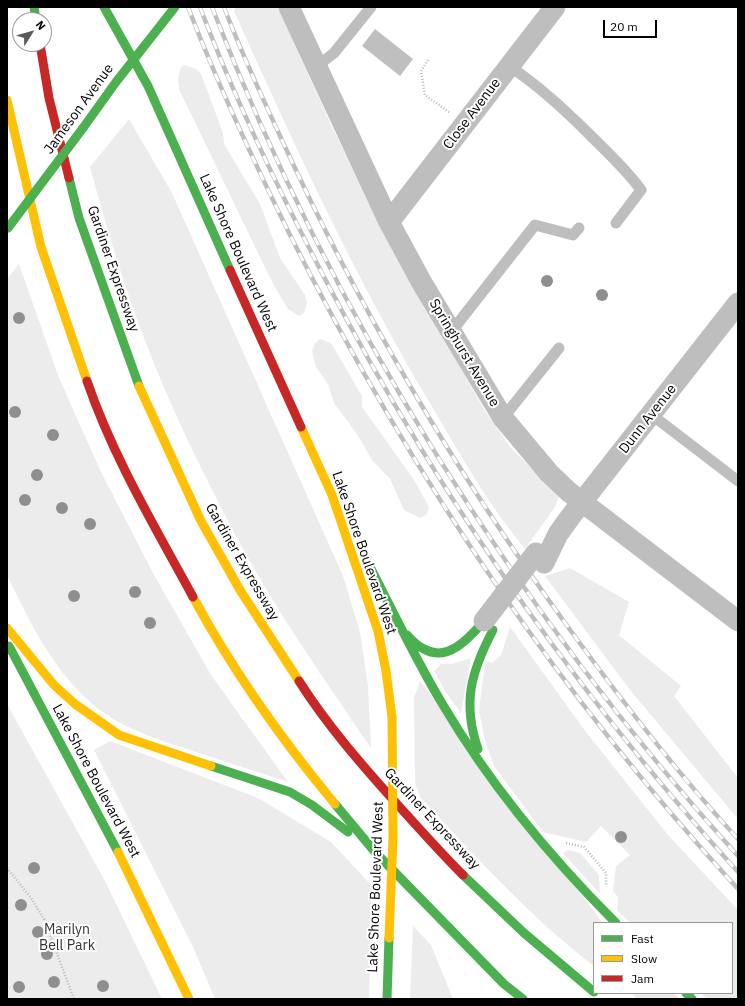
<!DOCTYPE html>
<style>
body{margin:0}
#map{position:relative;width:745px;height:1006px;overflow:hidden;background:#fff;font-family:"IBM Plex Sans",sans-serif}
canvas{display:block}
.frame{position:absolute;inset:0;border:8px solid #000;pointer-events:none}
.legend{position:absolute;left:593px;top:922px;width:140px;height:72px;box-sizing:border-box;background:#fff;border:1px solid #999;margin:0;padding:5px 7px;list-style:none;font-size:12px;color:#000}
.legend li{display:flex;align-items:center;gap:8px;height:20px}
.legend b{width:20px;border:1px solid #999}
.north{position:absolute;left:12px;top:12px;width:40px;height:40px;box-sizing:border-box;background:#fff;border:1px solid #999;border-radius:50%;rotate:53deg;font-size:11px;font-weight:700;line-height:16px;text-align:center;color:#000}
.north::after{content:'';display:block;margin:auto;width:14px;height:18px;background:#595959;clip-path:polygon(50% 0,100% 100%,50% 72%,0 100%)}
.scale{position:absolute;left:603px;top:20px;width:54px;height:18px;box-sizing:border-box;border:2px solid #000;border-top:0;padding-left:5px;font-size:12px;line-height:14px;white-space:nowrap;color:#000;-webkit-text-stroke:3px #fff;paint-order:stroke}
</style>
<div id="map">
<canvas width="745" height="1006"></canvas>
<div class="frame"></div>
<ul class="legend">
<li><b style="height:5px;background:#4caf50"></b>Fast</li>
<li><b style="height:5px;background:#ffc107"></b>Slow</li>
<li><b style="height:5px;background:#c62828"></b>Jam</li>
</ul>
<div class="north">N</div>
<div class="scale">20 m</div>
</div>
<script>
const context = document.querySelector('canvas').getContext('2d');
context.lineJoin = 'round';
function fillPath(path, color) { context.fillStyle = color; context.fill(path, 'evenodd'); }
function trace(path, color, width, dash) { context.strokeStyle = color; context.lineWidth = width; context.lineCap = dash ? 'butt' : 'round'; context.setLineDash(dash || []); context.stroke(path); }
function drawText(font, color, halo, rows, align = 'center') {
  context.font = font + ' "IBM Plex Sans",sans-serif'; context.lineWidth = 4; context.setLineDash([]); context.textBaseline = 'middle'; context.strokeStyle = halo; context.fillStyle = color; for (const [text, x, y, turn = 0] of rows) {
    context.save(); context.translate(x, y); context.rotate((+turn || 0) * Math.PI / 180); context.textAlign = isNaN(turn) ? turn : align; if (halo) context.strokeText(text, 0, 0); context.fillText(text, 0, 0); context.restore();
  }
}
fillPath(new Path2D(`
 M236,7H278L333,129L383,230L485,411L511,448L559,496L555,507L525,549C490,507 462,458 434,410C357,282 295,147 234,11Z
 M185,65L196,69L201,74L223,133L224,144L260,204L280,258L305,295L307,303L304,313L299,316L287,308L271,280L179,89L178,78L181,67Z
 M129,119L172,193L343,576L360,632L368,686L371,748C320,673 268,599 227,519C192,452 159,382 134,311C117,263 103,215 90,167Z
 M19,264L59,378L101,472L153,573L211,675L288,782C256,772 224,761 193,751C162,741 130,731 104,713C57,679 31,625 7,575V279Z
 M320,339L331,343L362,396V407L414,480L429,507L427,514L420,518L404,510L390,479L372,460L357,434L334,403L328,384L316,367L312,351L315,343Z
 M570,568L629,602L619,635L681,686L674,696L738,778V819L630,690L545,576Z
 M510,627L586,732L668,835L738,910V999H707L701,993H732V923H630L617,910L618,897L613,891L616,866L630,855L601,826L586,842L543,832L494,766L485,740L479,711L485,661L492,663L501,655Z
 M471,658L461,713L446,693L434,671L441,664H452Z
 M420,681L603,923H594V966C530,917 475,856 420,797L415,783L414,698Z
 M7,704L105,881L162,999H7Z
 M110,741L258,798L331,842L372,886L369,999H215L193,947L94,750Z
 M568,850L580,853L599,875L600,894L563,853Z
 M413,926L431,945L453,999H410Z
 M630,993H674L680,999H638Z`), '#ececec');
fillPath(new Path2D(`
 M375,29L413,59L400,76L362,46Z`), '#bfbfbf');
trace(new Path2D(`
 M428,60L421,71L425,95L450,113
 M566,843L584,847L606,873V885
 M7,868L31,898L44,919L74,999`), '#b9b9b9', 2.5, [1, 2]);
trace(new Path2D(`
 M509,66C538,85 564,109 589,134C607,152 626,169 641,190L616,223
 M316,67L334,53L371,7
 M451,332L535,225L573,235L579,228
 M652,415L738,481
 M503,418L559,348`), '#bebebe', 11);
trace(new Path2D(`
 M289,7L389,222L422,283L503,418L549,473L569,492L738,621
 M389,222L555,7
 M544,563L558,534L571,516L738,303`), '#bebebe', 21);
trace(new Path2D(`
 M34,7L36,20
 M104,7L148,86L230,270
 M83,128L116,82L175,7
 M69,178L79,218L139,386
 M364,555C390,605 414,657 443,705C491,786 550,857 616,923
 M407,635C412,640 417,646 424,649C448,663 470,637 484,621
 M9,646L118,852
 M478,749C462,703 471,672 493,630
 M211,766L290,792L312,805L348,832
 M335,804L375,852L504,984L523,999
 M463,875L524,933L594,992
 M686,993L692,999
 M387,999L389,938`), '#4caf50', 9);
trace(new Path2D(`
 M7,100L41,247L87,381
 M139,386L201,521L240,590L299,681
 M301,427L332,495L378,631L386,671L392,717
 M193,597C233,671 282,740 335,804
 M7,628L54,685L75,704L119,735L211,766
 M118,852L189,999`), '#ffc107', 9);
trace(new Path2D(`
 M40,44L49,98L69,178
 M230,270L301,427
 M87,381C113,457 155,527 193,597
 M299,681C327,725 361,764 396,803C418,827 440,852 463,875`), '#c62828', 9);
const rail = new Path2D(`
 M188,7C218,85 254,162 291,237C410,473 559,694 738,889
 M200,7C229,84 264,159 301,232C417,464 564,680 738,872
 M212,7C330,313 518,613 738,856
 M224,7C241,52 261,95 281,138C360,311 457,474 568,627C621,700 677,773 738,839`);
trace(rail, '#bebebe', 4.5);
trace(rail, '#fff', 3, [9]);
trace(new Path2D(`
 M484,621L536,553`), '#bebebe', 21);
trace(new Path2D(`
 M8,228L83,128`), '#4caf50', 9);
trace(new Path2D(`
 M389,938L393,837L392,717`), '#ffc107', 9);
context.fillStyle = '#8f8f8f';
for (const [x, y] of [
 [547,281],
 [602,295],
 [19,318],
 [15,412],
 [53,435],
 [37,475],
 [25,500],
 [62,508],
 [90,524],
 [135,592],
 [74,596],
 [150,623],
 [621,837],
 [34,868],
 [21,905],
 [38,932],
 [47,954],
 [54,982],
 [103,986],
 [19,987]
]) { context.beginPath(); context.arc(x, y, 6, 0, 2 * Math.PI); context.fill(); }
drawText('14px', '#000', '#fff', [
 ["Jameson Avenue",79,109,-54],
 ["Close Avenue",472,114,-53],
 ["Lake Shore Boulevard West",238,253,66],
 ["Gardiner Expressway",113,269,71],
 ["Springhurst Avenue",464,353,59],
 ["Dunn Avenue",648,419,-52],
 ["Lake Shore Boulevard West",364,553,71],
 ["Gardiner Expressway",242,562,60],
 ["Lake Shore Boulevard West",96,781,62],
 ["Gardiner Expressway",432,819,47],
 ["Lake Shore Boulevard West",376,887,-88]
]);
drawText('14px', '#333', '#fff', [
 ["Marilyn",67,930],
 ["Bell Park",67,946]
]);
</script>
